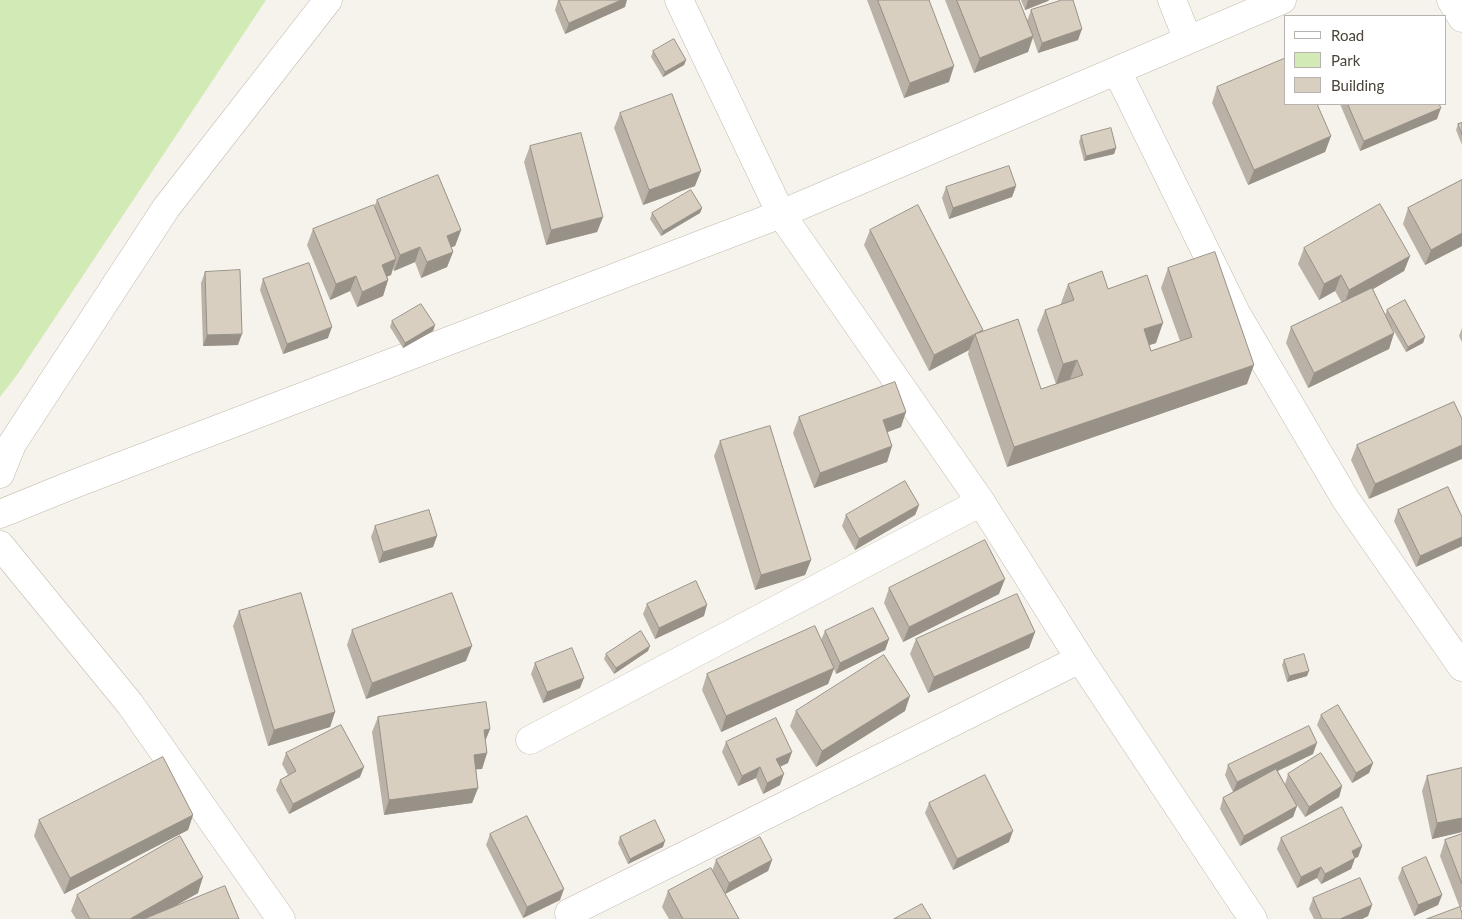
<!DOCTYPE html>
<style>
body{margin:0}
#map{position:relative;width:1462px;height:919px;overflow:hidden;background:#f6f3ec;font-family:Lato,sans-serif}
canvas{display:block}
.legend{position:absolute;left:1284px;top:15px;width:162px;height:90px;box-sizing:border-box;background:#fff;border:1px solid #b7b4b0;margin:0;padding:6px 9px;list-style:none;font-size:15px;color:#4b4439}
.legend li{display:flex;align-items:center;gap:10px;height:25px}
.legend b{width:25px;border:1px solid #b7b4b0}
</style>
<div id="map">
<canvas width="1462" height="919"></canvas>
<ul class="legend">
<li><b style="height:6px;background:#fff"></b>Road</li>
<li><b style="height:14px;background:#d2eab5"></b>Park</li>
<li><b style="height:14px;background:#d8cfc1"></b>Building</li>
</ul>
</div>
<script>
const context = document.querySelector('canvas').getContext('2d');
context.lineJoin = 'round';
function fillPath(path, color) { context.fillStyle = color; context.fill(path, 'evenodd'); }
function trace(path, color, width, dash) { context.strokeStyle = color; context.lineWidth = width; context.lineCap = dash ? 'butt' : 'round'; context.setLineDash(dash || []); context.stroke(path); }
fillPath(new Path2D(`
 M0,0H266L17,375L0,397Z`), '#d2eab5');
const street = new Path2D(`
 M679,0L781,214L981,502L1080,659L1253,919
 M1172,0L1188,40
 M1451,0L1462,18
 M1117,71L1236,313L1346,500L1462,667
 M0,474L12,444L166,208L328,0
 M0,514L74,484L781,214L1282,0
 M0,545L130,704L281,919
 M530,740L981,502
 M569,913L1080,659`);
trace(street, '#c2bbae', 29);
trace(street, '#fff', 28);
fillPath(new Path2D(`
 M558,0L625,7L565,34L555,10Z
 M867,0H929L949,82L904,98Z
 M945,0H1019L1027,21L1031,10L1078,40L1038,53L1033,38L1028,52L974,73Z
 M1021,0H1049L1048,1L1025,10Z
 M653,51L686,60L684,65L663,77L651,57Z
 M1217,87L1331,136L1325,152L1248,185L1212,103Z
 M1340,104H1439L1437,119L1360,151Z
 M620,113L695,186L643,205L614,128Z
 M1462,123V145L1456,130L1458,124Z
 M1081,136L1116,148L1114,154L1084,161L1079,142Z
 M530,146L603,217L597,232L546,245L524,162Z
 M1462,180V246L1425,265L1403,224L1408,208Z
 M1016,186L1012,197L949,219L942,198L946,187Z
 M377,200L461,230L455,246L451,247L453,252L447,267L421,278L415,262L394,271L393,268L391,275L387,276L388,280L383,296L357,307L350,291L330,300L307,245L313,229L374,207Z
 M702,208L700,213L661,236L650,219L652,213Z
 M870,230L983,330V331L1041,389L1056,384L1037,330L1045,310L1061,305V303L1068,284L1108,289L1156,343L1149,345L1151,351L1180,341L1161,288L1168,268L1247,384L1007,467L968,354L969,350L929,371L864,245Z
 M1304,248L1410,256L1404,271L1373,289L1385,315L1387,310L1425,337L1423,343L1406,352L1391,326L1394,333L1389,349L1308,388L1286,343L1291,327L1342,303L1335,291L1319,300L1298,264Z
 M205,272L238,345L203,346L201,283Z
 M263,279L328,338L283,354L260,290Z
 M392,321L435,325L433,331L403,348L390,327Z
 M1462,328V342L1459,336Z
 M1454,402L1369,499L1351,460L1357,445Z
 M799,417L901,427L887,432L892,446L887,462L814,488L793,433Z
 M720,441L811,560L805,575L755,590L714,456Z
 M1448,487L1416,567L1394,521L1398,510Z
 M919,505L915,515L855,550L842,526L846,515Z
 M375,526L437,536L433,547L379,563L371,537Z
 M889,588L999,594L903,642L884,603Z
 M647,604L704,616L655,639L643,614Z
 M239,611L335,712L330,727L268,746L233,626Z
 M352,630L466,661L366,699L347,645Z
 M825,631L889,639L885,650L836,674L834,669L828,684L721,732L702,690L707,674L821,640Z
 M1035,632L1029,648L928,693L910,654L916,639Z
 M648,651L614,674L604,659L606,654Z
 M1284,660L1307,676L1287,682L1282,665Z
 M535,663L580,688L543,703L531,674Z
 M796,711H905L816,767L790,726Z
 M1321,715L1373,763L1369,773L1352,783L1317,725Z
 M378,717L490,729L485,741L487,753L482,769H476L478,788L472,803L384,815L372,732Z
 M726,742L788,763L780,767V785L763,794L756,778L738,786L722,752Z
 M286,753L360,777L289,814L276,790L280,780L288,775L282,764Z
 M1313,754L1278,771L1285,784L1288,774L1342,786L1339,797L1305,817L1295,802L1297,806L1293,817L1240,846L1220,809L1223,798L1233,792L1225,775L1228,765Z
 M1462,768V832L1432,839L1422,791L1427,776Z
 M929,803L1009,842L953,870L925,813Z
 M193,815L188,830L64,894L34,836L39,820Z
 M490,834L560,900L523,918L486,845Z
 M1462,834V907L1460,908L1440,856L1445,840Z
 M620,837L663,847L628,864L618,843Z
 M1281,838L1362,846L1358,857L1355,858L1351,869L1321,884L1317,878L1297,888L1277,849Z
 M716,860H772L768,871L725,894L739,919H669L662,907L668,891L712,871Z
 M1402,868L1442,895L1438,905L1414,916L1398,878Z
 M198,893L171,908L239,919H76L71,911L77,895Z
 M1313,898L1372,905L1368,916L1362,919H1314L1309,909Z`), '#bab2a6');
fillPath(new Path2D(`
 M621,0H627L625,7L565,34L569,23Z
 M1028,0H1049L1048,1L1025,10Z
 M1082,29L1078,40L1038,53L1042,43Z
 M1033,36L1028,52L974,73L980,58Z
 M686,60L684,65L663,77L665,72Z
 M954,66L949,82L904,98L910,83Z
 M1441,108L1437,119L1360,151L1364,141Z
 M1331,136L1325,152L1248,185L1254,170Z
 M1116,148L1114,154L1084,161L1086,156Z
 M701,171L695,186L643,205L649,190Z
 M1016,186L1012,197L949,219L953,208Z
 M702,208L700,213L661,236L663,231Z
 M603,217L597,232L546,245L551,230Z
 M461,230L455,246L441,251L447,236Z
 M1462,233V246L1425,265L1431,250Z
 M420,247L415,262L394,271L400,255Z
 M453,252L447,267L421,278L427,262Z
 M1410,256L1404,271L1344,306L1349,290Z
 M396,259L391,275L377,281L382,265Z
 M1341,275L1335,291L1319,300L1324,284Z
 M356,276L350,291L330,300L336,284Z
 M388,280L383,296L357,307L362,292Z
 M1163,323L1156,343L1137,349L1144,329Z
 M435,325L433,331L403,348L405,343Z
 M332,327L328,338L283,354L287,344Z
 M1394,333L1389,349L1308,388L1314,373Z
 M242,334L238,345L203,346L207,335Z
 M975,335L969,350L929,371L934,355Z
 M1425,337L1423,343L1406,352L1408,347Z
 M1077,360L1070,379L1056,384L1063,364Z
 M1254,365L1247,384L1007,467L1014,447Z
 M906,412L901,427L877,436L883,420Z
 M1462,445V459L1369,499L1375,484Z
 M892,446L887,462L814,488L820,473Z
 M919,505L915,515L855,550L859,539Z
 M437,536L433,547L379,563L383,552Z
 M1462,537V546L1416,567L1420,556Z
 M811,560L805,575L755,590L761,575Z
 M1005,579L999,594L903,642L909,627Z
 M707,605L704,616L655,639L659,628Z
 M1035,632L1029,648L928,693L934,677Z
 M889,639L885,650L836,674L840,663Z
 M472,646L466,661L366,699L372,683Z
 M650,646L648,651L614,674L616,668Z
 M834,668L828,684L721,732L726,716Z
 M1309,671L1307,676L1287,682L1289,676Z
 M584,678L580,688L543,703L547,692Z
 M910,696L905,711L816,767L822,751Z
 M335,712L330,727L268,746L274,730Z
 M490,729L484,744V730Z
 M1317,743L1313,754L1233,792L1237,782Z
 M792,752L788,763L772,770L776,759Z
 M487,753L482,769L468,770L474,755Z
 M1373,763L1369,773L1352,783L1356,773Z
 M364,767L360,777L289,814L293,804Z
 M760,767L756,778L738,786L742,776Z
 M784,774L780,785L763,794L767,783Z
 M1342,786L1339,797L1305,817L1309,807Z
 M478,788L472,803L384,815L389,800Z
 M1297,806L1293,817L1240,846L1244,836Z
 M193,815L188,830L64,894L70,878Z
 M1462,818V832L1432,839L1437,823Z
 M1013,831L1009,842L953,870L957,859Z
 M665,841L663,847L628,864L630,859Z
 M1362,846L1358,857L1355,858L1351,869L1321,884L1325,874L1352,851Z
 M772,860L768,871L725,894L729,883Z
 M1321,867L1317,878L1297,888L1301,877Z
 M203,877L198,893L152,919H130Z
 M564,889L560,900L523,918L527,907Z
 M1442,895L1438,905L1414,916L1418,905Z
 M1372,905L1368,916L1362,919H1340Z`), '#979187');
const building = new Path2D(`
 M559,0H621L569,23Z
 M878,0H929L954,66L910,83Z
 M957,0H1019L1033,36L980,58Z
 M1062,0H1073L1082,29L1042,43L1031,10Z
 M674,39L686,60L665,72L653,51Z
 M1286,58V104H1317L1331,136L1254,170L1217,87Z
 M672,94L701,171L649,190L620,113Z
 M1348,104H1439L1441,108L1364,141Z
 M1462,123V135L1458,124Z
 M1111,128L1116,148L1086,156L1081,136Z
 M581,133L603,217L551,230L530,146Z
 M1009,166L1016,186L953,208L946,187Z
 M438,175L461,230L447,236L453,252L427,262L420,247L400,255L377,200Z
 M1462,180V233L1431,250L1408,208Z
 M691,190L702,208L663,231L652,213Z
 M1380,204L1410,256L1349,290L1341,275L1324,284L1304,248Z
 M374,205L396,259L382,265L388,280L362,292L356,276L336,284L313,229Z
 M918,205L983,330L934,355L870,230Z
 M1215,252L1254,365L1014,447L975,334L1018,319L1041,389L1083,375L1077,360L1063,364L1045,310L1074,300L1068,284L1102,271L1108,289L1147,275L1163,323L1144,329L1151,351L1192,337L1168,268Z
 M309,263L332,327L287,344L263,279Z
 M240,270L242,334L207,335L205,272Z
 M1372,288L1394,333L1314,373L1291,327Z
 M1405,300L1425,337L1408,347L1387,310Z
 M421,304L435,325L405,343L392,321Z
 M895,382L906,412L883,420L892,446L820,473L799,417Z
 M1454,402L1462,419V445L1375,484L1357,445Z
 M770,426L811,560L761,575L720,441Z
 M905,481L919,505L859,539L846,515Z
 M1448,487L1462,517V537L1420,556L1398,510Z
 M429,510L437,536L383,552L375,526Z
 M985,540L1005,579L909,627L889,588Z
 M696,581L707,605L659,628L647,604Z
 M301,593L335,712L274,730L239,611Z
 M452,593L472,646L372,683L352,630Z
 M1017,594L1035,632L934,677L916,639Z
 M873,608L889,639L840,663L825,631Z
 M815,626L834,668L726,716L707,674Z
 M641,631L650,646L616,668L606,654Z
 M572,648L584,678L547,692L535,663Z
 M1304,654L1309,671L1289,676L1284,660Z
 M884,655L910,696L822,751L796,711Z
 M486,702L490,729L484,730L487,753L474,755L478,788L389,800L378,717Z
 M1338,705L1373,763L1356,773L1321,715Z
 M776,718L792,752L776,759L784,774L767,783L760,767L742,776L726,742Z
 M341,725L364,767L293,804L280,780L296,771L286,753Z
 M1309,726L1317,743L1237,782L1228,765Z
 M1321,753L1342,786L1309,807L1288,774Z
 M163,757L193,815L70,878L39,820Z
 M1462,768V818L1437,823L1427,776Z
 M1276,769L1297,806L1244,836L1223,798Z
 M985,775L1013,831L957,859L929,803Z
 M1342,807L1362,846L1352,851L1355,858L1325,874L1321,867L1301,877L1281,838Z
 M527,816L564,889L527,907L490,834Z
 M655,820L665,841L630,859L620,837Z
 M1462,834V884L1445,840Z
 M180,836L203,877L130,919H90L77,895Z
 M760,837L772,860L729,883L716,860Z
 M1426,857L1442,895L1418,905L1402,868Z
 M711,868L739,919H683L668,891Z
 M1360,878L1372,905L1340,919H1322L1313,898Z
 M225,886L239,919H144Z
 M922,904L931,919H894Z
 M1460,907L1462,913V919H1427Z`);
fillPath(building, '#d8cfc1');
trace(building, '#979187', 1);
</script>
